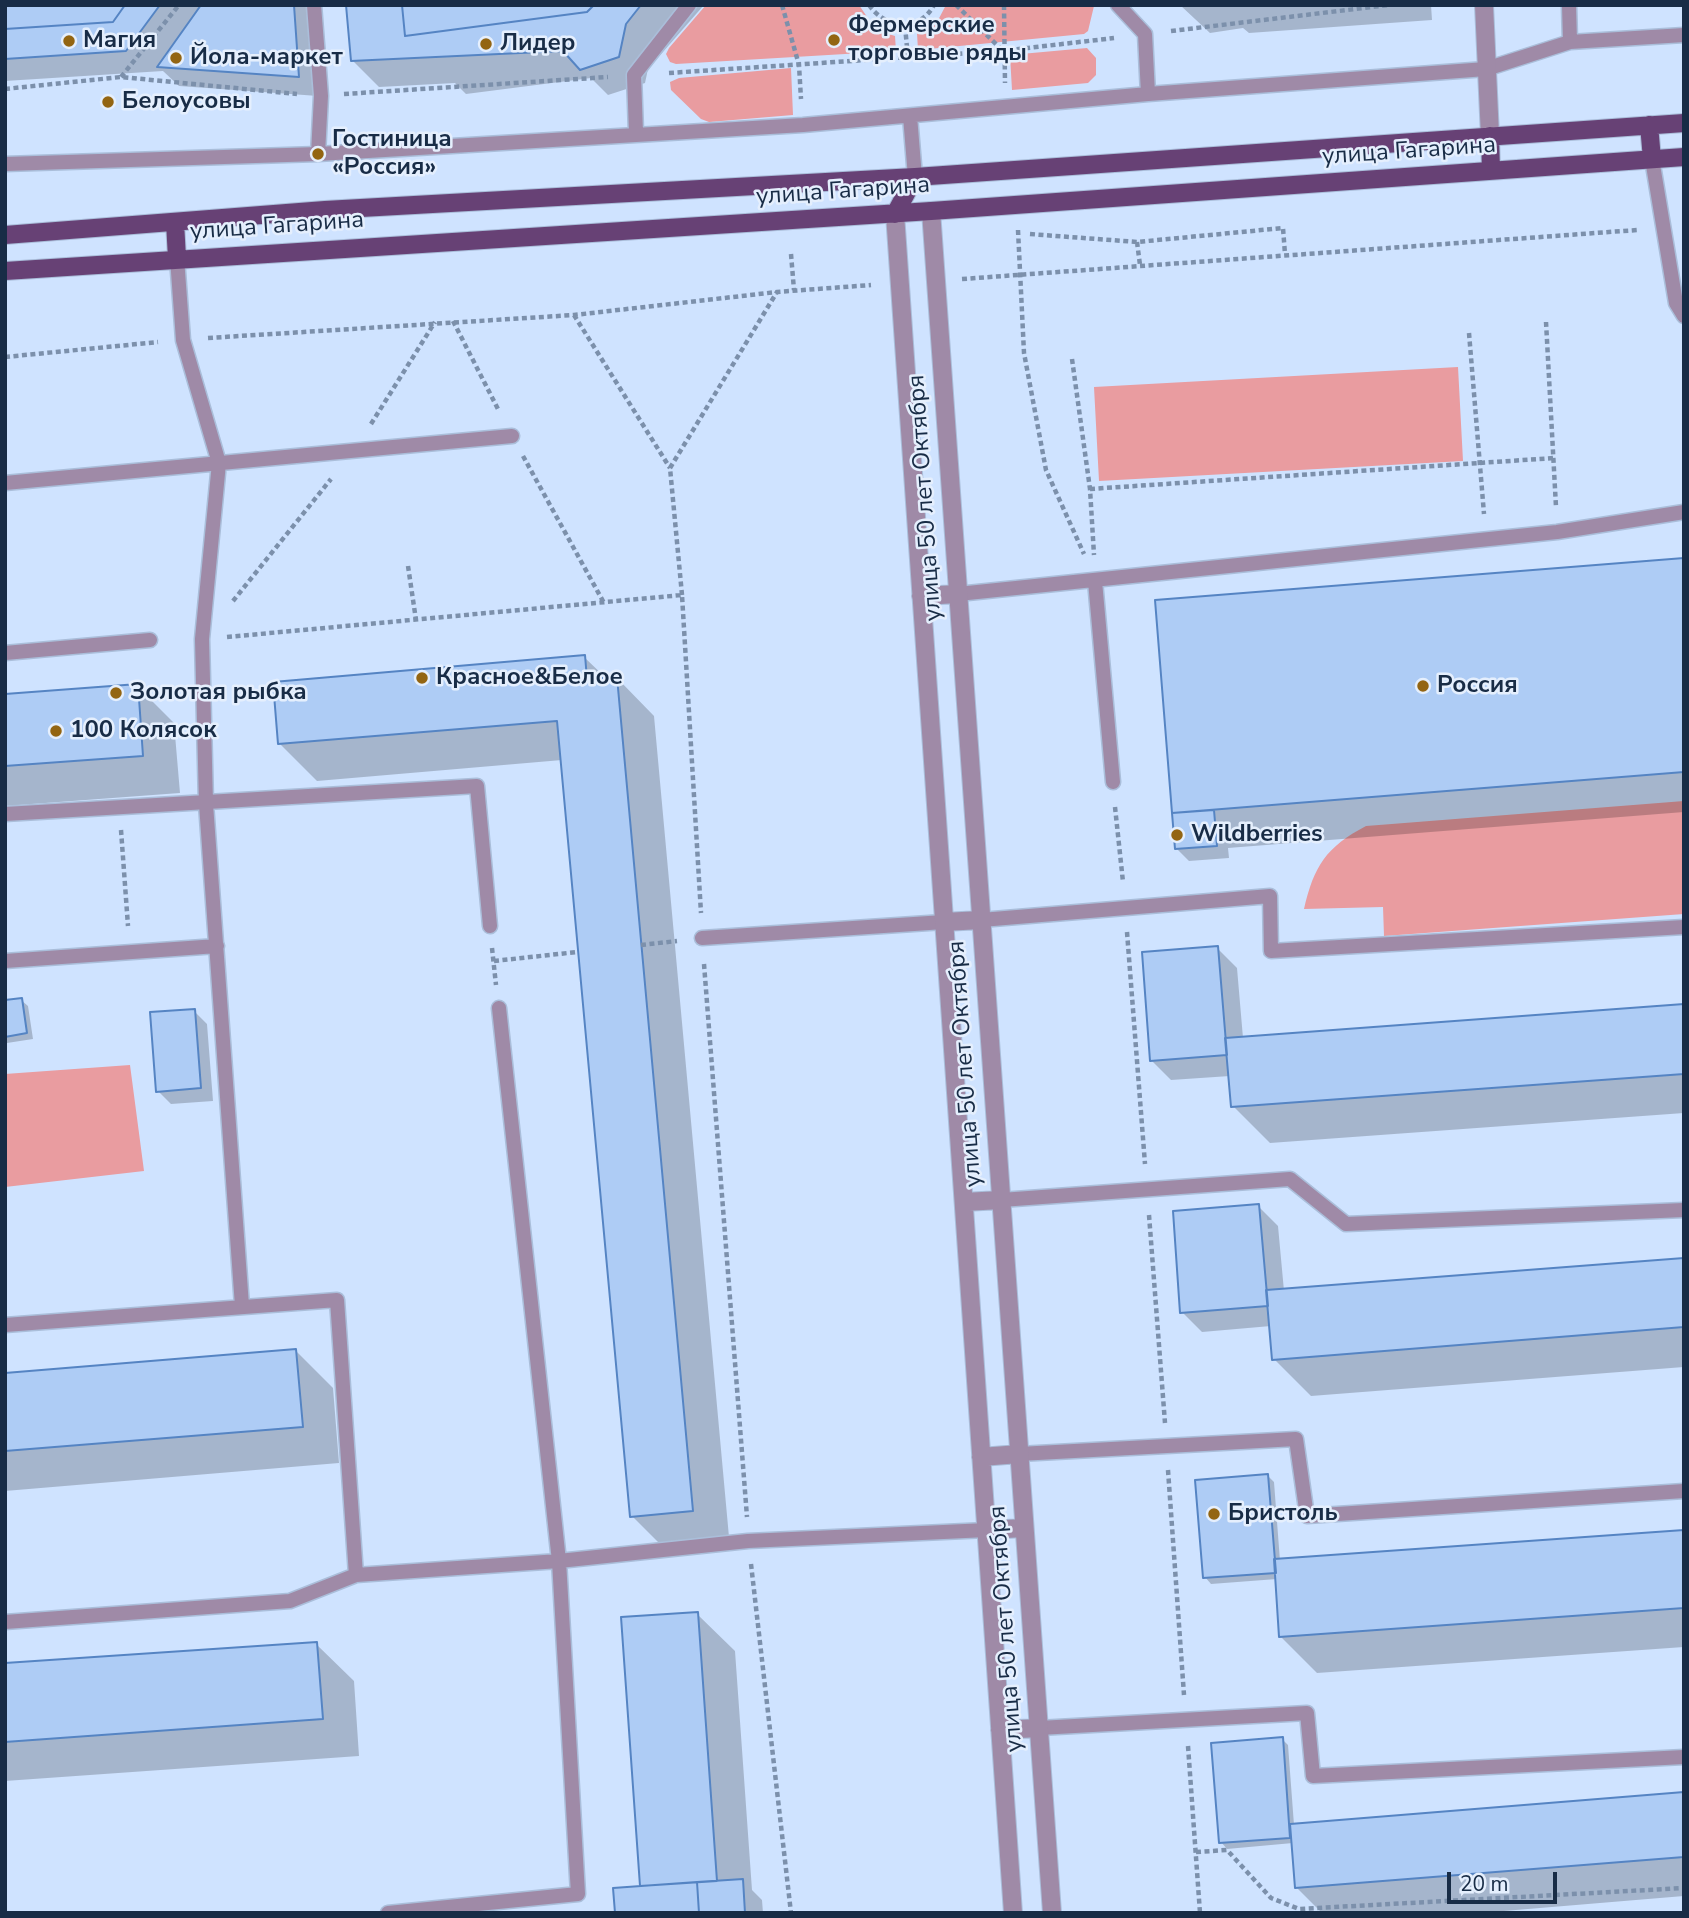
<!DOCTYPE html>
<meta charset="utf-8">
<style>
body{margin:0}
#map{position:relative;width:1689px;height:1918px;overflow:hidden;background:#cfe3ff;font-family:"Nunito Sans",sans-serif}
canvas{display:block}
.frame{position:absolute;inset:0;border:7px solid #182c46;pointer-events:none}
.scale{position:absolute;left:1447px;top:1872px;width:110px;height:32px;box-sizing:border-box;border:4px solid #182c46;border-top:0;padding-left:9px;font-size:21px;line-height:24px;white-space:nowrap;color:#182c46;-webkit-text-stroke:5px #e5effd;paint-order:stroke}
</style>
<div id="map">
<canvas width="1689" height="1918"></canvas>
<div class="frame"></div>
<div class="scale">20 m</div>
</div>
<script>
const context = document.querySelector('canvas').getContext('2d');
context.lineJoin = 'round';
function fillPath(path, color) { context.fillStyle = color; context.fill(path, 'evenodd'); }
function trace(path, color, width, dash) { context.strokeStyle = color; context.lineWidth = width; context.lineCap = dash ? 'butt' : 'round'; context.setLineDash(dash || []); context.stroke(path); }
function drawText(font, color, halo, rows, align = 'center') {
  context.font = font + ' "Nunito Sans",sans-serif'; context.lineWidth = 5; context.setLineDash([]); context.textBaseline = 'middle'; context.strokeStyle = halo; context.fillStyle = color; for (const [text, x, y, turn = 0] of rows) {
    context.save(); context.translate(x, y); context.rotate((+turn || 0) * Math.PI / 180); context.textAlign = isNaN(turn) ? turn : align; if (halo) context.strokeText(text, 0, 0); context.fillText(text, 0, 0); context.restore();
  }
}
fillPath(new Path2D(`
 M706,5H859L876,30L895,36L896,51L676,64L670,62L666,54L669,48Z
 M946,5H1094V6L1088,31L1084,34L918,50L917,33L936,24Z
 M1087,48L1096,58V75L1088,83L1012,90L1010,55Z
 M791,68L793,115L709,122L701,119L671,90L670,82L679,78Z
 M1458,367L1463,461L1099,481L1094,387Z
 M1684,801V914L1384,936L1383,907L1304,909C1314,866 1326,847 1366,826Z
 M130,1065L144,1171L5,1187V1074Z`), '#e99ca0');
fillPath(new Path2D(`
 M5,5H311L318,96L179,86L163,71L5,81Z
 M347,5H704L648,69L645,83L608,95L591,78L466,94L455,83L379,87L353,61Z
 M1180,5H1431L1432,20L1249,33L1243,28L1210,33Z
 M1684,560V812L1228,848L1229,858L1189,861L1176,848L1157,601Z
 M584,657L607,679L617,678L654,716L730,1548L669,1553L632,1516L562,760L317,781L280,744Z
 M137,686L174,723L180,793L5,806V695Z
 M1217,948L1237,968L1243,1038L1684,1006V1113L1270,1143L1233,1106L1230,1076L1171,1080L1151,1060Z
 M21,1000L28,1006L33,1039L7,1043L5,1002Z
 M194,1011L207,1024L213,1101L171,1104L158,1091Z
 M1258,1206L1278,1226L1284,1291L1684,1259V1367L1311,1396L1274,1359L1271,1326L1202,1332L1182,1312Z
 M296,1351L333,1388L339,1463L5,1491V1375Z
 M1268,1476L1274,1482L1280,1561L1684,1532V1647L1317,1673L1280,1636L1277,1579L1211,1584L1205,1577Z
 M697,1614L735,1651L752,1890L762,1900L763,1913H617L642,1887L623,1618Z
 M316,1644L354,1681L359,1756L5,1781V1665Z
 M1282,1739L1288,1745L1294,1825L1684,1794V1896L1480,1913H1322L1296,1887L1293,1843L1227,1849L1221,1842Z`), '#0003');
const building = new Path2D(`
 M5,5H125L113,22L5,29Z
 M125,5H160L126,51L5,59V29L113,22Z
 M201,5H294L299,77L157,67Z
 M346,5H402L405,36L587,12L594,5H641L626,24L619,57L580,70L563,51L351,61Z
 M402,5H594L587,12L405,36Z
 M1684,558V772L1172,813L1155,600Z
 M585,655L587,679L617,677L693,1511L630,1517L557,721L278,744L273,682Z
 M138,684L143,756L5,766V694Z
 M1214,810L1217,846L1175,849L1172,813Z
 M1218,946L1227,1055L1150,1061L1142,952Z
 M22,998L27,1033L5,1037V1000Z
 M1684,1004V1074L1231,1107L1225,1038Z
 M195,1009L201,1088L156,1092L150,1012Z
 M1259,1204L1268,1306L1180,1313L1173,1211Z
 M1684,1258V1327L1272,1360L1266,1290Z
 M296,1349L303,1427L5,1451V1373Z
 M1268,1474L1276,1573L1203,1578L1195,1480Z
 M1684,1530V1608L1279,1637L1274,1559Z
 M698,1612L717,1881L640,1886L621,1617Z
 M317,1642L323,1719L5,1742V1663Z
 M1283,1737L1290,1838L1219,1843L1211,1743Z
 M1684,1792V1857L1295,1888L1290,1824Z
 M743,1879L745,1913H699L697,1882Z
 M697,1882L699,1913H615L613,1888Z`);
fillPath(building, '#aeccf5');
trace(building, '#5584c3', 2);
const service = new Path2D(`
 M314,5L321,96L318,154
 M1118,5L1145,34L1148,94
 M1569,5L1570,42
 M910,116L915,177
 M636,133L634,75L689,5
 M1652,159L1676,303L1684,316
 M5,164L318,154L803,125L1148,94L1486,69L1570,42L1684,35
 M177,258L183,340L219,463L202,639L206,804L242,1306
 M5,483L512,436
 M1095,581L1113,782
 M958,594L1557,532L1684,512
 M5,653L150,640
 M5,814L477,786L490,926
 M981,920L1270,896L1271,951L1684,927
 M702,938L944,922
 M5,961L217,946
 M1001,1200L1290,1179L1346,1224L1684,1210
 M5,1325L337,1300L356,1575
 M1019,1454L1296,1439L1307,1516L1684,1491
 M5,1622L290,1601L356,1575L559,1561L748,1541L987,1530
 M1039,1728L1307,1713L1313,1776L1684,1757
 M388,1913L578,1894L559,1561L499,1008`);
const minor = new Path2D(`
 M1484,5L1490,136`);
const tertiary = new Path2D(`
 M931,211L1052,1913
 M895,214L1013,1913
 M921,596L958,594
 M944,922L981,920
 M964,1202L1001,1200
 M981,1457L1019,1454
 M987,1530L1024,1528
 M1000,1730L1039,1728`);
const primary = new Path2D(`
 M1649,125L1652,159
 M1490,136L1491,171
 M895,214L915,177
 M175,222L177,258
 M5,235L325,210L915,177L1684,123
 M5,271L931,211L1684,157`);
trace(service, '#aabeda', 17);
trace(minor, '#aabeda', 20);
trace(tertiary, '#aabeda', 20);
trace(primary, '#aabeda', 20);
trace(new Path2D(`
 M782,5L799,65L801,99
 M869,5C886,29 919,33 934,5
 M956,5L1002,50
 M1004,5L1005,83
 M905,26L908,58
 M1171,31L1389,5
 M669,73L1002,51L1114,38
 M121,77L179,5
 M5,89L121,77L297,94
 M344,94L608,77
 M1018,230L1024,353L1046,470L1084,554
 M1030,234L1137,242L1283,228L1285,254
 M1137,242L1140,265
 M791,254L794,290
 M962,279L1637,230
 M574,315L670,468
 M453,321L499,411
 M1546,322L1556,507
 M1469,333L1484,514
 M208,338L574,315L777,292L871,285
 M5,357L158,342
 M1072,359L1090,489L1094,555
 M371,424L435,322
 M523,456L604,603
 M1090,489L1554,458
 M408,566L416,620
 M682,595L670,468L777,292
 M233,601L331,479
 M227,637L682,595L701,913
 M1115,807L1123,882
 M121,830L128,926
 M1127,932L1145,1164
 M641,945L677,941
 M492,948L496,985
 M494,961L577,952
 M704,964L747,1517
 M1149,1215L1165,1423
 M1168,1470L1184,1695
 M751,1564L791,1913
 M1188,1746L1200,1913
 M1196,1852L1227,1850L1271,1898L1299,1909L1684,1888`), '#7c90ab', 4.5, [5, 3.5]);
trace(service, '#9f8aa7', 14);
trace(minor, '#9f8aa7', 18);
trace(tertiary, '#9f8aa7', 18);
trace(primary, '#674175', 18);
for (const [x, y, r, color] of [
 [834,40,7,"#936512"],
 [69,41,7,"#936512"],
 [486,44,7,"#936512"],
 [176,58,7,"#936512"],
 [108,102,7,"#936512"],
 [318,154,7,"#936512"],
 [422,678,7,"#936512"],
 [1423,686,7,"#936512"],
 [116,693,7,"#936512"],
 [56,731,7,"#936512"],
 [1177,835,7,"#936512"],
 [1214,1514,7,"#936512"]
]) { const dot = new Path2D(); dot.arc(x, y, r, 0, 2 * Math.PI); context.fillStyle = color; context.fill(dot); trace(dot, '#e5effd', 2.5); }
drawText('bold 24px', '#182c46', '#e5effd', [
 ["Фермерские",848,26],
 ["торговые ряды",848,54],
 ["Магия",83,41],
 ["Лидер",500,44],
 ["Йола-маркет",190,58],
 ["Белоусовы",122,102],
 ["Гостиница",332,140],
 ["«Россия»",332,168],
 ["Красное&Белое",436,678],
 ["Россия",1437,686],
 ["Золотая рыбка",130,693],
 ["100 Колясок",70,731],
 ["Wildberries",1191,835],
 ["Бристоль",1228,1514]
], 'left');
drawText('24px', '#182c46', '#e5effd', [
 ["улица Гагарина",1409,152,-4],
 ["улица Гагарина",843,192,-4],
 ["улица Гагарина",277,227,-4],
 ["улица 50 лет Октября",926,498,-94],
 ["улица 50 лет Октября",966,1064,-94],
 ["улица 50 лет Октября",1007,1629,-94]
]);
</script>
